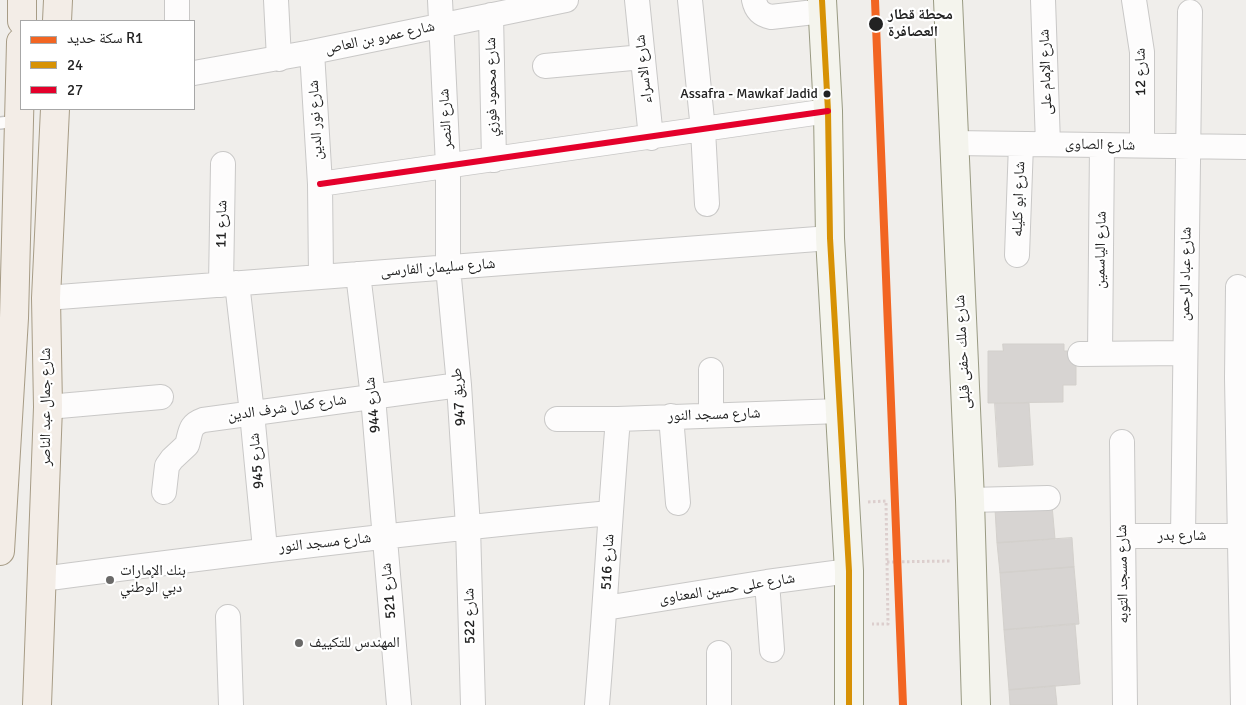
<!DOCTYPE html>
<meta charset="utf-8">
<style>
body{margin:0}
#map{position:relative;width:1246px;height:705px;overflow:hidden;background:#f0eeeb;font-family:Signika,"Noto Naskh Arabic",sans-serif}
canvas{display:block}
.legend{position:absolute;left:20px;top:20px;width:175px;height:90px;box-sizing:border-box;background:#fff;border:1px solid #a7a7a7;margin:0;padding:6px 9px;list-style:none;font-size:15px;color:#222}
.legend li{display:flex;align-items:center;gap:10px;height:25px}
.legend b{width:25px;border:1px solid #a7a7a7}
</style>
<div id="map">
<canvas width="1246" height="705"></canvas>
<ul class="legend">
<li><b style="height:6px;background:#f26522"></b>سكة حديد R1</li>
<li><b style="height:6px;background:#d79205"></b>24</li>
<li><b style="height:6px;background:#e4002b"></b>27</li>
</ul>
</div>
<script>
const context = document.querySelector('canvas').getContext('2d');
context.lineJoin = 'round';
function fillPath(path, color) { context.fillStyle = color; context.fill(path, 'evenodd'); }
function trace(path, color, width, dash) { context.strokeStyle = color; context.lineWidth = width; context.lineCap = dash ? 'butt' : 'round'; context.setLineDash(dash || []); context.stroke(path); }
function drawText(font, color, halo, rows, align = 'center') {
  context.font = font + ' Signika,"Noto Naskh Arabic",sans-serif'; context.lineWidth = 4.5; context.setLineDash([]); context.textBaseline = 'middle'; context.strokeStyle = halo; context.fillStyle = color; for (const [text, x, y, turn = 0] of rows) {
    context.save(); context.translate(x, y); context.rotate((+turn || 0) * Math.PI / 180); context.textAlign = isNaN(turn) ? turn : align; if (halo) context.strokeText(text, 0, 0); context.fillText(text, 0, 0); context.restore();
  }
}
const building = new Path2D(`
 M1003,344H1064V351H1076V385H1063V402L988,403V351H1003Z
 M995,403H1029L1033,465L999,467Z
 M1052,505L1055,539L997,543L995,509Z
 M1072,538L1074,567L1000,573L997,543Z
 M1074,567L1079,624L1004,630L1000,573Z
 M1075,624L1080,684L1009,690L1004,630Z
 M1055,686L1057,705H1010L1009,690Z`);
fillPath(building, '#d7d4d2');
trace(building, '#d3d0cc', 1);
const lane = new Path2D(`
 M0,123L19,121`);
const street = new Path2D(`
 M177,0V21
 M276,0L279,59
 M440,0L448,166V267L459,385L468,527L473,705
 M637,0L651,138
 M690,0L703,130L707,204
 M754,0C756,10 761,15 771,17L823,11
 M1043,0L1048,144
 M1134,0L1142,52V145
 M491,15L494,160
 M312,52L320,184L321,277
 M545,66L643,57
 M194,73L312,52L566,0
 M953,143L1246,147
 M320,184L828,111
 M1017,255L1021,144
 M358,274L373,397L399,705
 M237,283L252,413L265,549
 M221,285L223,164
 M1238,287L1237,378L1243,705
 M46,298L830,238
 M1080,354L1185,353
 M1100,354L1102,145
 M48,407L161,397
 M711,415V370
 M671,416L678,503
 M557,419H618L840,411
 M1122,442L1125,705
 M164,492L167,466L172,459L187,445C191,432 189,425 203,420L459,385
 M970,500L1048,498
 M1123,536H1240
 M1183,536L1190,12
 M42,579C231,554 420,531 610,513
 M767,582L772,650
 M605,608L767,582L849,571
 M228,617L231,705
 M719,653V705
 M597,705C605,610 610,514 618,419`);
const secondary = new Path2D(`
 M822,0L828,111L830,238L849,571V705
 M948,0L970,500L976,705`);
const primary = new Path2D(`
 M22,21V0
 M57,21L58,0
 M0,551L14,318L21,42
 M37,705L48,407L46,298L55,109`);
trace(lane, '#c9c8c7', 14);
trace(street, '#c9c8c7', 26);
trace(secondary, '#999a82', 30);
trace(primary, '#a79c86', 30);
trace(new Path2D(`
 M868,502L886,501L888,624H872
 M887,562L950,561`), '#dccecd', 3, [2.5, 2.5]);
trace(lane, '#fdfcfc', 11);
trace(street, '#fdfcfc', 24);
trace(secondary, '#f4f4ed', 28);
trace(primary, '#f3ede7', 28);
trace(new Path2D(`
 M822,0L828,111L830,238L849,571V705`), '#d79205', 6);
trace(new Path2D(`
 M320,184L828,111`), '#e4002b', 6);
trace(new Path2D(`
 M875,0L903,705`), '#f26522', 8);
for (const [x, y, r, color] of [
 [876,24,8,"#222"],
 [827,94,4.5,"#222"],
 [110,580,5,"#6a6968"],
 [299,643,5,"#6a6968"]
]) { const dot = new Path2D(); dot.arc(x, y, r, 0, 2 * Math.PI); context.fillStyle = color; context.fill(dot); trace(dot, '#fff', 2); }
drawText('14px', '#222', '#fff', [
 ["Assafra - Mawkaf Jadid",818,94]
], 'right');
drawText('bold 15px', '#222', '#fff', [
 ["محطة قطار",888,15],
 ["العصافرة",888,32]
], 'left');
drawText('15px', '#222', '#fff', [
 ["شارع عمرو بن العاص",380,38,-12],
 ["شارع الاسراء",644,69,-96],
 ["شارع الإمام على",1046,72,-92],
 ["شارع 12",1141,72,-91],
 ["شارع محمود فوزي",492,87,-91],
 ["شارع النصر",446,119,-93],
 ["شارع نور الدين",316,120,-93],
 ["شارع الصاوى",1100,145,1],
 ["شارع ابو كليله",1019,199,-88],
 ["شارع 11",222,224,-89],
 ["شارع الياسمين",1101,250,-89],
 ["شارع سليمان الفارسى",438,268,-4],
 ["شارع عباد الرحمن",1186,274,-89],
 ["شارع ملك حفنى قبلى",963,352,-93],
 ["طريق 947",459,397,-94],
 ["شارع 944",373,405,-96],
 ["شارع جمال عبد الناصر",46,407,-90],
 ["شارع كمال شرف الدين",287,408,-8],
 ["شارع مسجد النور",714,415,-2],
 ["شارع 945",257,461,-95],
 ["شارع بدر",1182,536],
 ["شارع مسجد النور",325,543,-6],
 ["شارع 516",608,562,-87],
 ["شارع مسجد التوبه",1123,574,-91],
 ["شارع على حسين المعناوى",727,589,-9],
 ["شارع 521",389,591,-95],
 ["شارع 522",470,616,-91]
]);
drawText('15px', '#222', '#fff', [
 ["بنك الإمارات",120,571],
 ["دبي الوطني",120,588],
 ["المهندس للتكييف",309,643]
], 'left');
</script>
